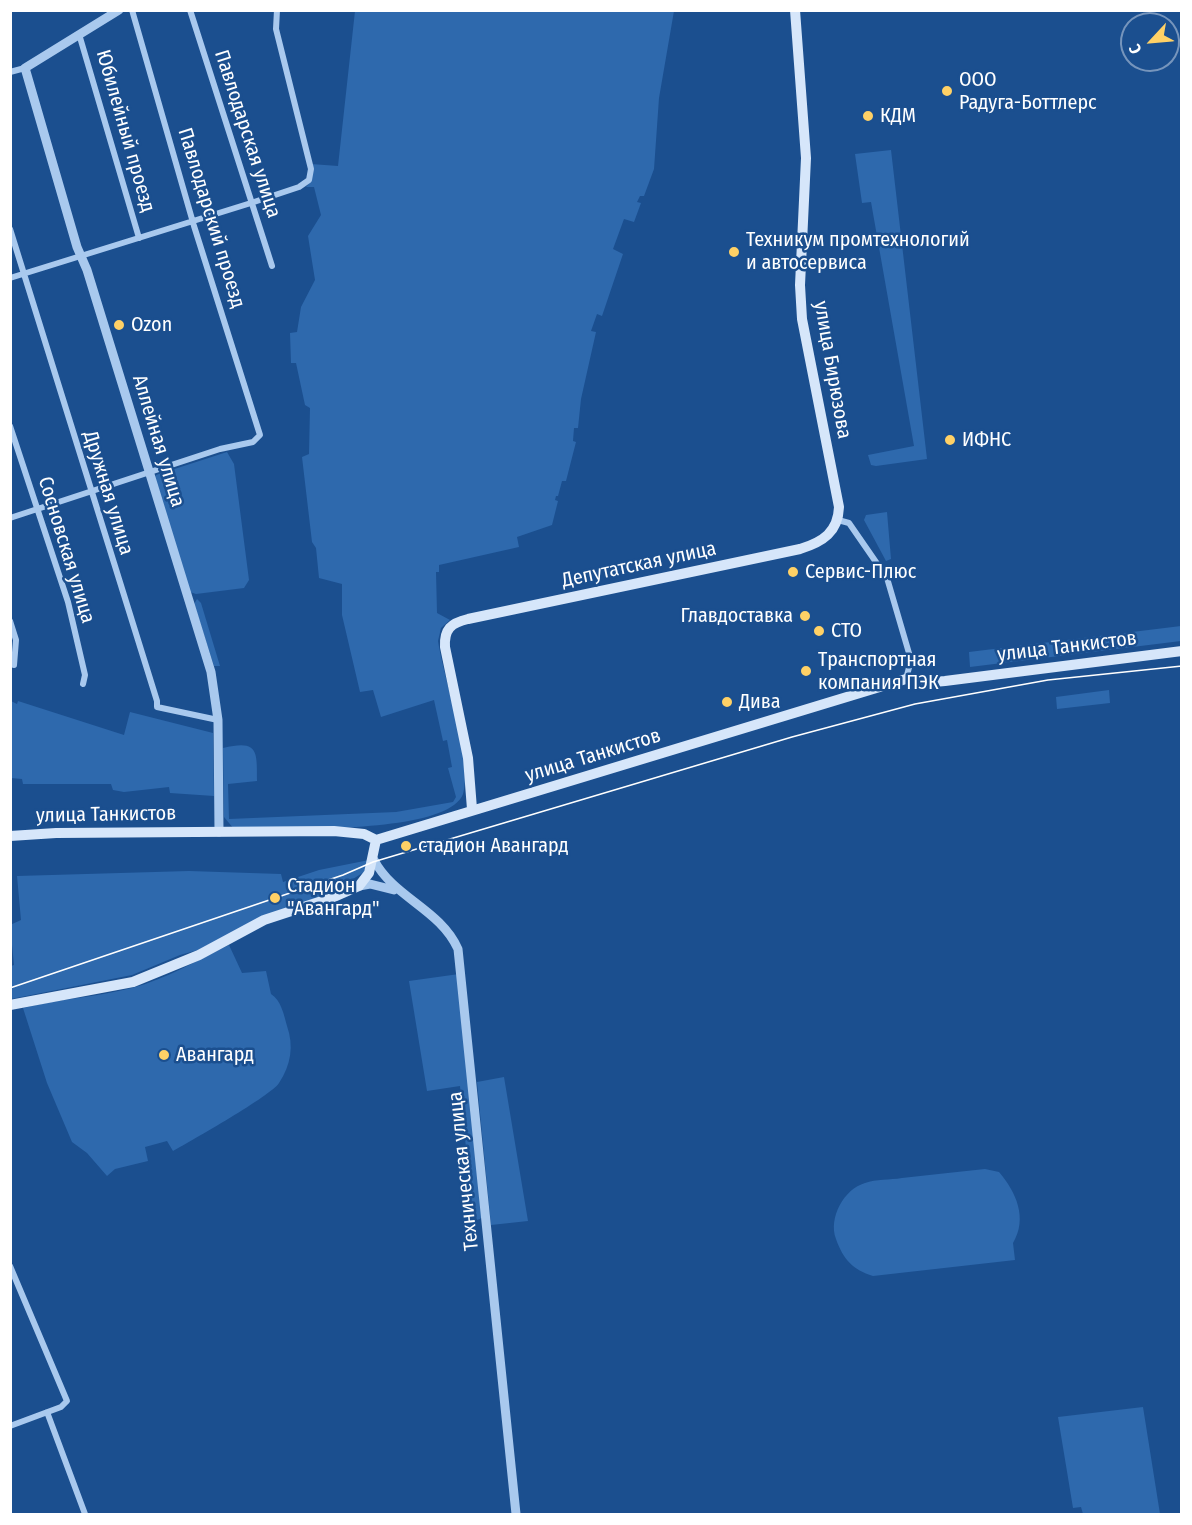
<!DOCTYPE html>
<meta charset="utf-8">
<style>
body{margin:0}
#map{position:relative;width:1192px;height:1525px;overflow:hidden;background:#1b4f8f;font-family:"Fira Sans Condensed",sans-serif}
canvas{display:block}
.frame{position:absolute;inset:0;border:12px solid #fff;pointer-events:none}
.north{position:absolute;left:1120px;top:12px;width:60px;height:60px;box-sizing:border-box;background:#1b4f8f;border:2px solid #7695bc;border-radius:50%;rotate:244deg;font-size:16px;font-weight:700;line-height:24px;text-align:center;color:#fff}
.north::after{content:'';display:block;margin:auto;width:21px;height:27px;background:#ffd166;clip-path:polygon(50% 0,100% 100%,50% 72%,0 100%)}
</style>
<div id="map">
<canvas width="1192" height="1525"></canvas>
<div class="frame"></div>
<div class="north">С</div>
</div>
<script>
const context = document.querySelector('canvas').getContext('2d');
context.lineJoin = 'round';
function fillPath(path, color) { context.fillStyle = color; context.fill(path, 'evenodd'); }
function trace(path, color, width, dash) { context.strokeStyle = color; context.lineWidth = width; context.lineCap = dash ? 'butt' : 'round'; context.setLineDash(dash || []); context.stroke(path); }
function drawText(font, color, halo, rows, align = 'center') {
  context.font = font + ' "Fira Sans Condensed",sans-serif'; context.lineWidth = 5; context.setLineDash([]); context.textBaseline = 'middle'; context.strokeStyle = halo; context.fillStyle = color; for (const [text, x, y, turn = 0] of rows) {
    context.save(); context.translate(x, y); context.rotate((+turn || 0) * Math.PI / 180); context.textAlign = isNaN(turn) ? turn : align; if (halo) context.strokeText(text, 0, 0); context.fillText(text, 0, 0); context.restore();
  }
}
fillPath(new Path2D(`
 M355,11H674L659,98L654,169L644,196H640L637,202L641,203L634,222L624,219L613,249L623,254L602,316L597,314L591,331L596,332L581,399L578,428H574L573,441L576,442L566,481H562L558,496H556L555,500L558,501L552,525L517,537L519,547L439,565V572H436L437,613L450,620L441,628L438,641C443,675 473,766 463,794C447,836 274,828 234,829L224,817L223,748C258,740 257,750 257,781L228,784L229,819L396,812L453,802L456,797L448,768L452,767L447,740L443,741L434,700L381,717L373,690L360,692L342,615V584L319,578L316,548L312,542L302,457L309,454L310,408L305,405L296,363H291L290,333L297,332L301,307L315,280L308,236L321,215L314,187H306L312,180L311,164L338,166Z
 M891,150L927,459L876,466L871,465L868,455L914,446L871,202L862,203L855,154Z
 M227,452L234,464L249,580L244,588L196,594L190,592L154,479L156,475Z
 M887,512L891,559L886,561L864,520L866,515Z
 M197,599L201,603L220,666H214L194,604Z
 M1181,626V641L970,667L969,652Z
 M1109,690L1110,703L1057,709L1056,697Z
 M11,701L17,704L18,701L124,735L130,712L213,733L214,796L170,793L169,787L124,792L113,790L111,784H23L22,779L11,778Z
 M369,860L364,872L331,893L264,916L198,950L180,955L132,975L11,999V966L14,965L10,925L21,920L17,876L189,871L281,874L283,882L319,870Z
 M229,945L242,973L266,971L271,994C281,1000 284,1015 287,1026C294,1046 291,1065 279,1083C272,1095 191,1141 173,1151L167,1141L145,1147L148,1161L115,1169L107,1176L87,1153L72,1142L47,1083L23,1008C59,999 96,997 132,988C166,979 198,960 229,945Z
 M459,974L483,1215L480,1219L473,1221L460,1086L427,1091L409,981Z
 M504,1077L528,1221L491,1225L477,1082Z
 M985,1169L999,1172C1016,1192 1028,1218 1013,1243L1015,1260L873,1276C853,1270 843,1259 836,1239C828,1218 844,1189 865,1183C876,1179 890,1180 902,1178C929,1175 957,1172 985,1169Z
 M1143,1407L1160,1514H1083L1081,1507L1073,1508L1058,1417Z`), '#2e69ad');
trace(new Path2D(`
 M190,10L272,266
 M79,34L139,238
 M10,72L25,68
 M10,229L157,701V707L218,720
 M10,278L251,203L299,187L309,180L311,169L276,29L277,10
 M10,426L68,602L85,675L83,684
 M10,518L220,449L253,442L260,435L194,226L132,10
 M838,520L849,523L887,578L911,660L906,679
 M10,621L16,640L14,665
 M10,1266L67,1401L61,1407L10,1426
 M47,1412L85,1514`), '#a9c9ee', 6);
trace(new Path2D(`
 M119,10L25,68L77,247L87,270L211,672L218,720L219,832
 M374,860C394,898 440,909 458,949L516,1514
 M359,886L370,884L394,890`), '#a9c9ee', 9);
trace(new Path2D(`
 M472,809L468,758L445,647C444,629 451,623 468,619L800,549C823,542 838,532 839,507L802,319L800,285L806,158L795,10
 M10,836L56,833L334,831L364,834L376,840L906,679L923,683L945,681L1182,651
 M10,1005L133,982L199,955L264,920L334,897L359,886L369,873L376,840`), '#d6e6fa', 10);
trace(new Path2D(`
 M10,988L343,875L373,862L792,737L915,704L1048,680L1182,666`), '#fff', 1.5);
for (const [x, y, r, color] of [
 [947,91,6,"#ffd166"],
 [868,116,6,"#ffd166"],
 [734,252,6,"#ffd166"],
 [119,325,6,"#ffd166"],
 [950,440,6,"#ffd166"],
 [793,572,6,"#ffd166"],
 [805,616,6,"#ffd166"],
 [819,631,6,"#ffd166"],
 [806,671,6,"#ffd166"],
 [727,702,6,"#ffd166"],
 [406,846,6,"#ffd166"],
 [275,898,6,"#ffd166"],
 [164,1055,6,"#ffd166"]
]) { const dot = new Path2D(); dot.arc(x, y, r, 0, 2 * Math.PI); context.fillStyle = color; context.fill(dot); trace(dot, '#1b4f8f', 2); }
drawText('20px', '#fff', '#1b4f8f', [
 ["ООО",959,80],
 ["Радуга-Боттлерс",959,103],
 ["КДМ",880,116],
 ["Техникум промтехнологий",746,240],
 ["и автосервиса",746,263],
 ["Ozon",131,325],
 ["ИФНС",962,440],
 ["Сервис-Плюс",805,572],
 ["Главдоставка",793,616,"right"],
 ["СТО",831,631],
 ["Транспортная",818,660],
 ["компания ПЭК",818,683],
 ["Дива",739,702],
 ["стадион Авангард",418,846],
 ["Стадион",287,886],
 ["\"Авангард\"",287,909],
 ["Авангард",176,1055]
], 'left');
drawText('20px', '#fff', '#1b4f8f', [
 ["Юбилейный проезд",125,131,74],
 ["Павлодарская улица",247,134,72],
 ["Павлодарский проезд",211,218,73],
 ["улица Бирюзова",832,370,80],
 ["Аллейная улица",158,441,73],
 ["Дружная улица",108,493,73],
 ["Сосновская улица",66,550,73],
 ["Депутатская улица",639,565,-12],
 ["улица Танкистов",1067,647,-7],
 ["улица Танкистов",593,756,-17],
 ["улица Танкистов",106,815,-1],
 ["Техническая улица",464,1171,-96]
]);
</script>
